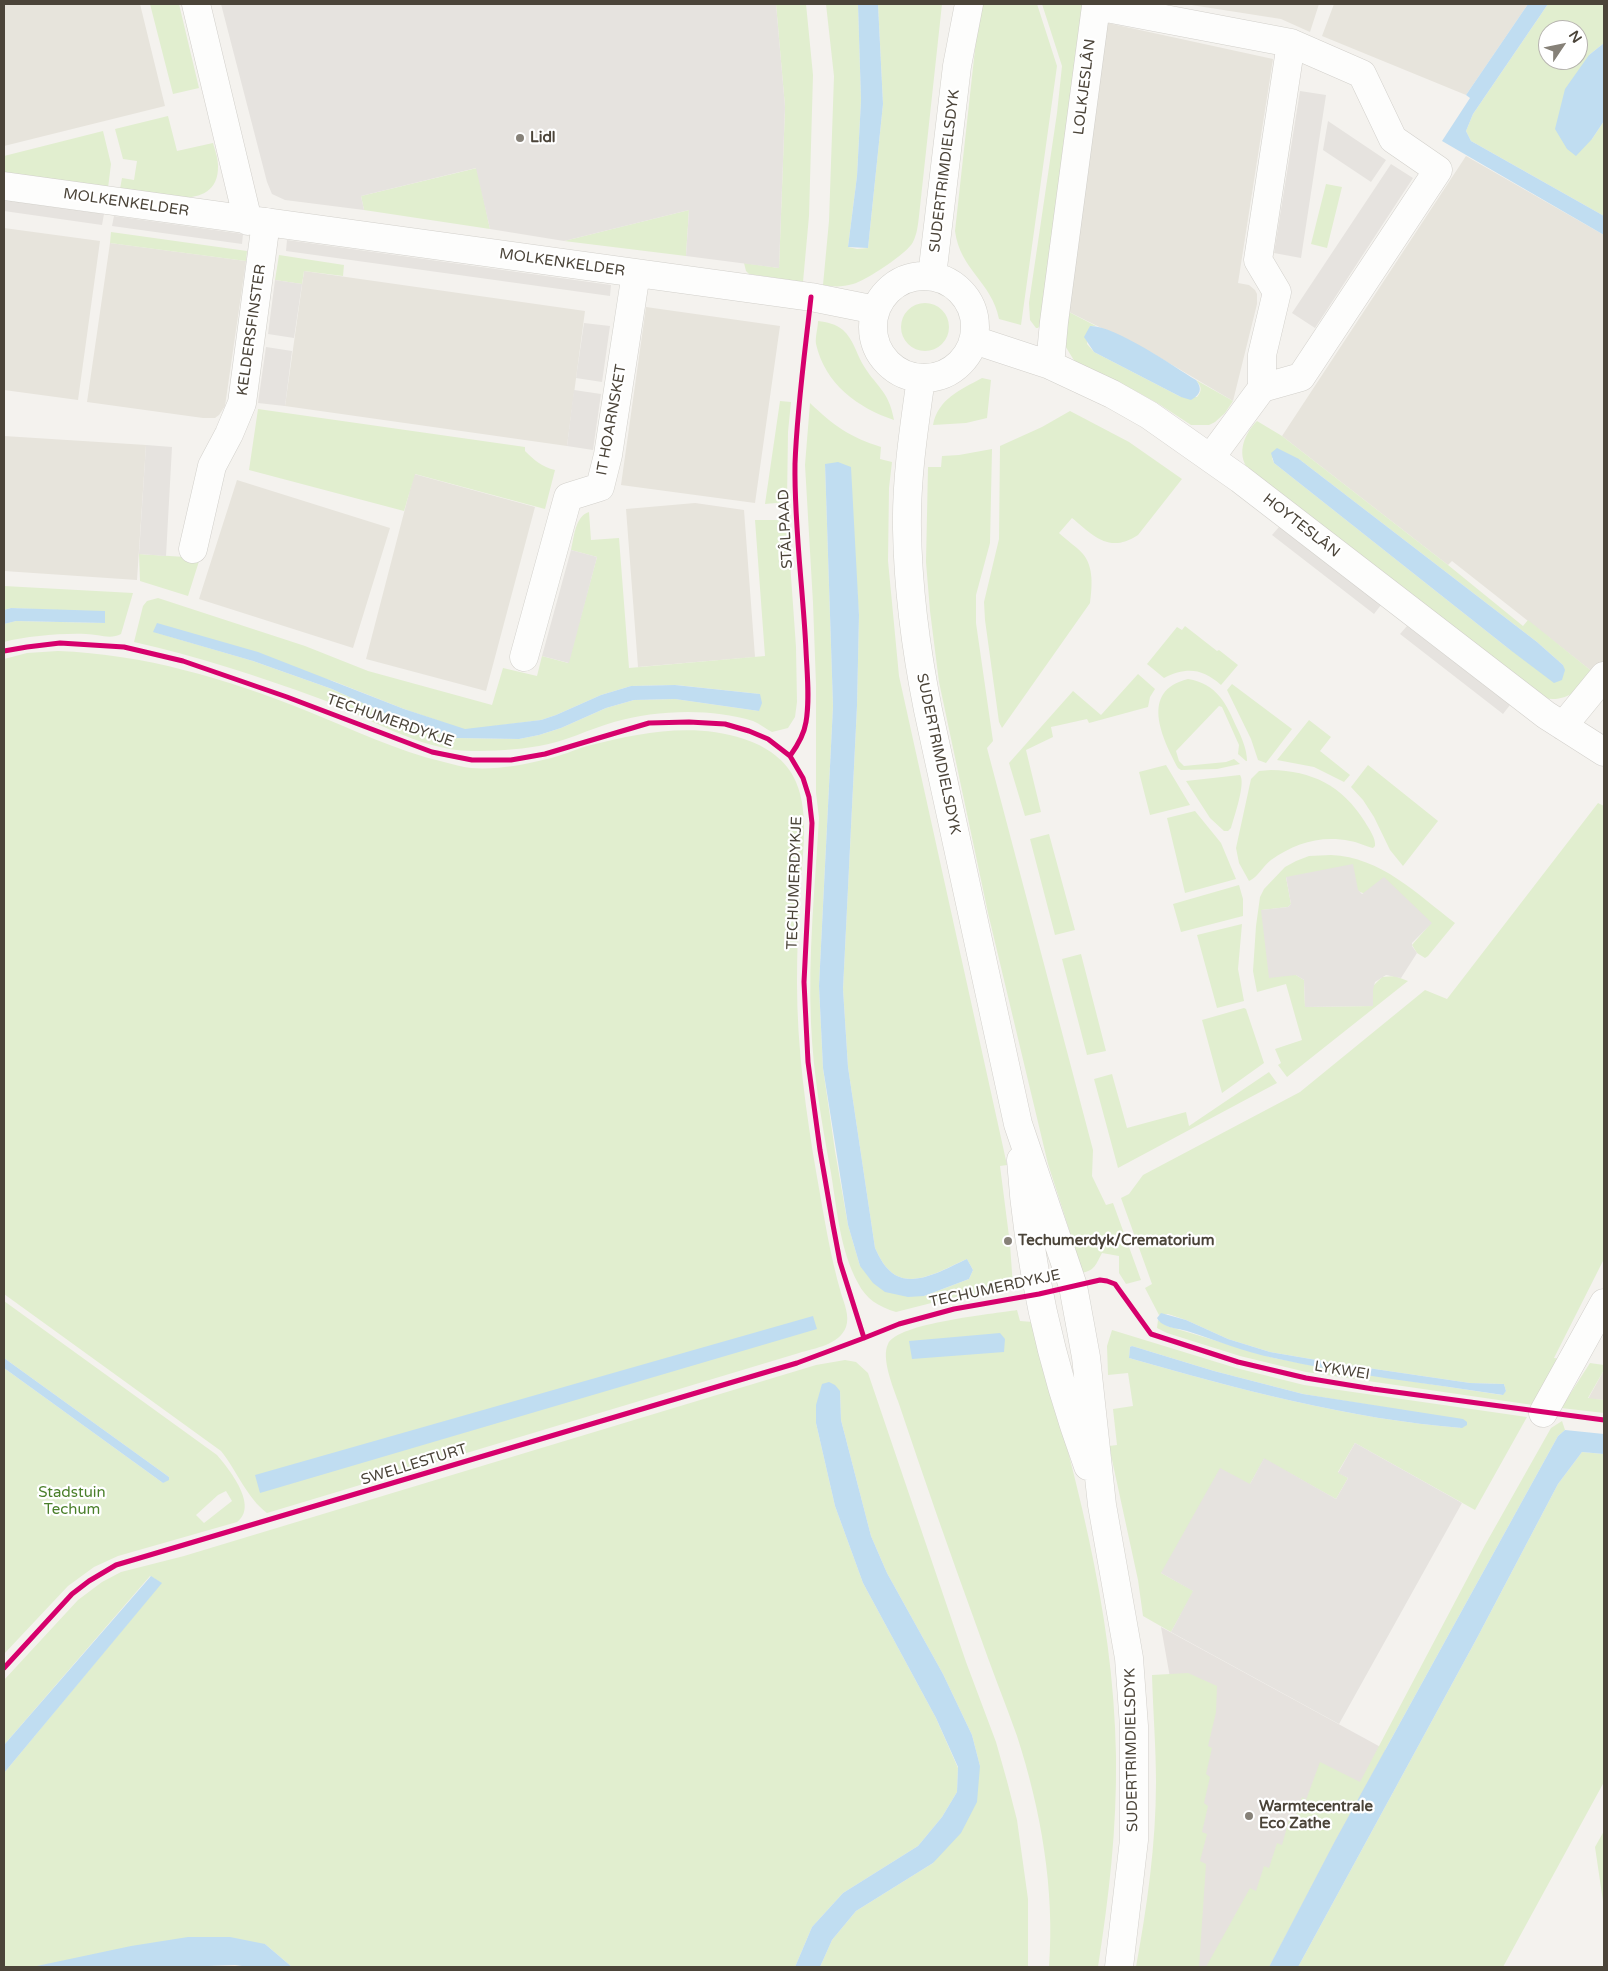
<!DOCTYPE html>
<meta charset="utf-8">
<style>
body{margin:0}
#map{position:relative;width:1608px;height:1971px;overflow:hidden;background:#f4f2ee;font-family:"Varela Round",sans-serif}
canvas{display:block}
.frame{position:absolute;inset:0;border:5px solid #4b4439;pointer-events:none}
.north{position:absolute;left:1538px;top:20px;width:50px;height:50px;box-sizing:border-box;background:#fff;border:1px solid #b7b4b0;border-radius:50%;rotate:56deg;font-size:14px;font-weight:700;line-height:20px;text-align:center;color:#4b4439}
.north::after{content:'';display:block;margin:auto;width:18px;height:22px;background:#868178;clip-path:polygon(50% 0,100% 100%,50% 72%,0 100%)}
</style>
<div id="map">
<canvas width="1608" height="1971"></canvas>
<div class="frame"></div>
<div class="north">N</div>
</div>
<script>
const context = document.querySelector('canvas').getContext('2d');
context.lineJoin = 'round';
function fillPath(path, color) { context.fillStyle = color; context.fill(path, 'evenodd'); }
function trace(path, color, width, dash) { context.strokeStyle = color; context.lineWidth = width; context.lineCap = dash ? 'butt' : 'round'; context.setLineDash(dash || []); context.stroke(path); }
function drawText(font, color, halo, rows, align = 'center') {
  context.font = font + ' "Varela Round",sans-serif'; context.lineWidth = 4.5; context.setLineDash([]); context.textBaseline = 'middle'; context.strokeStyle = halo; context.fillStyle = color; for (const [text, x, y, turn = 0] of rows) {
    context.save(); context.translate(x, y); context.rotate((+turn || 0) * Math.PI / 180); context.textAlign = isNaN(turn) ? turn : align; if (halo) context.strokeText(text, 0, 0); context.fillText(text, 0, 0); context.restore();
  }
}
fillPath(new Path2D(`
 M4,4H140L165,106L4,146Z
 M1185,4H1319L1310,32L1281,19Z
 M1334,4H1528L1466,95L1322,36Z
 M1103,22L1273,59L1238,283L1249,285L1255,290L1257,294V304L1233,401L1152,353L1065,310Z
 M1466,156L1604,235V661L1594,673L1452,561L1448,565L1282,436Z
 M4,228L100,241L78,400L4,390Z
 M110,243L246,261L225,406L219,415L215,418H203L87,402Z
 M304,271L585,311L567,446L285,406Z
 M646,307L780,326L755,503L621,485Z
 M4,436L146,445L137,580L4,571Z
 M414,474L535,507L486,691L366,659Z
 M237,480L390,528L353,648L199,599Z
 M695,503L744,510L755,657L638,667L626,509Z
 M1604,1370V1400L1588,1399Z`), '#e7e4dc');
fillPath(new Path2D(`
 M1161,1627L1386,1750L1269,1967H1171L1174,1700Z`), '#e6e2de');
fillPath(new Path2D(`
 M150,4H179L199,88L173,94Z
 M776,4H806L813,75L809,216L803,282L749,274L746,271L744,263L779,268L785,107Z
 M826,4H858L861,100L857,176L848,247L857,249L868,248L883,104L878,4H942L919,216C918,225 917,234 913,242C908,253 865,281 853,284C843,287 833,287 823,285L829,221L834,76Z
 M980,4H1037L1057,66L1021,325L999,319C992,282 960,270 955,231Z
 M1042,4H1086L1042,323L1038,328H1036L1030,320L1029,303L1057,113L1062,66Z
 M1548,4H1604V43L1589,55L1592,139L1604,121V216L1471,141L1466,131L1473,114ZM1548,30H1578V60H1548Z
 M168,116L177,151L213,143C215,150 218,158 218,166C219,216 149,193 120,189L122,178L134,180L137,161L123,159L115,129Z
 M103,131L111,164L108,188L4,173V156Z
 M477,168L490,229L364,210L361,196Z
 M1326,184L1342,187L1327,248L1311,244Z
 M689,210L686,256L564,241Z
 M111,232L247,251L246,261L110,243Z
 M279,255L344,265L343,276L304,271L302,284L275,280Z
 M901 327a24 24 0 1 1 48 0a24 24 0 1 1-48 0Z
 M1065,310L1096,326H1090L1087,344L1094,352L1181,397H1197C1203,390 1201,386 1196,380L1233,401L1225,413L1215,422L1209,425H1191L1159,404L1132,389L1075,362L1064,344Z
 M818,321C827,322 836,324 843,330C853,339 856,352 862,363C875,386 889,390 894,420C858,408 825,384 816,344C815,337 818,328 818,321Z
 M982,378L991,380L987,418L966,423L933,425C938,399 960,390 982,378Z
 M780,401L791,402L788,432L787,502L765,504Z
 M810,403C834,426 850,437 881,447L880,459L892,462L889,488L888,561L899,676L1007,1165L1000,1166L1010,1244L1013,1287L951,1298L896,1312C879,1307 866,1299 858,1283C840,1250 837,1210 831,1173C822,1124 813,1073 811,1023C808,955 815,886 819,818L816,793V685L813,603L805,465ZM825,464L854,552L859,615L857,706L843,989L848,1067L875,1248C879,1256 883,1265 890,1271C911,1291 945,1268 967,1259L973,1270L969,1279L924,1296L860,1266L848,1225L835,1151L823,1068L819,986L833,706Z
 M258,409L525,447V451C534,460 542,467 555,470L545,509L415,474L404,511L249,470Z
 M1070,411L1129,442L1182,479L1138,535C1109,554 1094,536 1072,518L1059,533C1066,540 1076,546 1083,554C1094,567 1092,587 1090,603L1002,728L999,722L985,620L984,602L999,539L1000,446L1042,427Z
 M1257,421L1282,436L1448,565L1523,626L1528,620L1594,673C1582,689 1565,703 1544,698L1248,469C1236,453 1245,433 1257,421ZM1272,458L1299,459L1537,642L1563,665L1564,674L1509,649L1274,463Z
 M992,449L990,543L976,595V623L993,741L987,748L1093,1150L1092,1176L1106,1205L1113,1203L1141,1280L1126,1284L1119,1273V1256L1102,1253C1096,1264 1095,1271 1081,1273L1075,1248L1048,1164L988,913L939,682L930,611L926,562L928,467H941L942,456L959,455Z
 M589,512L591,540L619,538L629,668L765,656L755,520H787L796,647L797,702L795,717L788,728L772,732C766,729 760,724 753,721C710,708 657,710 614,722C589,729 565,742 539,746C517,750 493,751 471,751C417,750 368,716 318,698C258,676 196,656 134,642L143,606L147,601L158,598L305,646L368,671L492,705L503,668L537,676L542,656L568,663L597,557L571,550C574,538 575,516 589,512ZM154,632L333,681L404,709L465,730L541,720L556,715L601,695L631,686L676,685L760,694L759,711L675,699L634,700L606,708L561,728L539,735L519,739L455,738L400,720L332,689L253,661Z
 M139,554L200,558L188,596L140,581Z
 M4,586L133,593L121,634C110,640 98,634 86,634C62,633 27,636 4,642V624L16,621L105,623V612L11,608L4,610Z
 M1185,626L1217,651L1219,650L1238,665L1221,685C1202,668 1186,667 1164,678L1147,664L1177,627L1182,630Z
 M58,651C144,654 227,679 307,711C352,729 397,751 444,762C453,764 462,767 471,768C495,770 524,765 547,759C561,756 574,750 587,746C640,733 692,722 744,739C766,746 787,760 796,782C810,814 802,859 800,892C798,923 797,953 797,983C797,1048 806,1113 817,1177C824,1216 830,1255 841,1293C844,1303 850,1316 846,1327C839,1345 815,1348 799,1353L267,1513C247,1498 237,1471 221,1451L4,1294V659L27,653Z
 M1138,674L1155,689L1150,697L1148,707L1089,723L1087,719L1051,727L1053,737L1026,750L1041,812L1025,816L1009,763L1073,691L1101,715Z
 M1188,679C1217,684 1226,703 1237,728C1242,738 1247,750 1247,761H1246L1238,754L1239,745L1222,707L1219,706L1176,751L1179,761L1184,766L1226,762L1234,759L1240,764L1217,769L1181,770L1178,768C1162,738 1139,691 1188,679Z
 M1232,684L1292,729L1266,763L1258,760L1251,739L1227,690Z
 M1309,720L1331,737L1320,751L1350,775L1344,782L1314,767L1277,760Z
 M1166,765L1190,805L1150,815L1139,772Z
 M1368,765L1438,821L1403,866L1390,850L1374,817L1363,800L1351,787Z
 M1271,770C1312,771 1342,785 1365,822C1369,829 1376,838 1375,846L1373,848C1365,846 1358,842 1350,841C1321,835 1295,843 1271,860C1263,866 1258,877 1249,881L1239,863L1236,848L1251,779L1259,771Z
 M1240,775C1246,783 1234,817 1231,828L1228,831H1224L1210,818L1186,781Z
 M1598,803L1604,806V1259L1554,1358L1561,1359L1533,1405L1306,1372L1240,1356L1167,1333L1157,1328L1158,1320L1167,1326L1274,1358L1337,1370L1502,1395L1506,1391L1504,1384L1470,1383L1334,1363L1270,1352L1228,1339L1186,1320L1168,1314L1159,1315L1145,1288L1152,1284L1121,1198L1129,1194L1143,1175L1300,1092L1425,990L1447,999Z
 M1195,811L1221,843L1236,879L1185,893L1167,818Z
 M1049,834L1075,930L1055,935L1030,839Z
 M1331,855C1381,857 1417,894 1455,923L1428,956L1425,958L1417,953L1412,945L1431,923L1358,891L1286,877L1291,904L1288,907L1262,910L1296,975L1304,980L1305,1007L1373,1006V986L1382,977L1395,976L1408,981L1287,1077L1278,1065L1281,1063L1275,1049L1302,1040L1286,984L1257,992L1253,971L1256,926L1260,897L1264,889L1285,867L1296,861L1309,856Z
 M1239,885L1243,899V916L1181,932L1173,904Z
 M1242,924L1238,969L1244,1001L1217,1008L1197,935Z
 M1081,954L1106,1051L1087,1055L1062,959Z
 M1244,1008L1246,1009L1264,1063L1222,1093L1202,1020Z
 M1269,1072L1277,1083L1118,1168L1094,1079L1112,1074L1127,1128L1186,1112L1189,1126Z
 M4,1301L217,1455C229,1469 259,1506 237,1522L118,1556L94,1567L68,1586L4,1654V1368L163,1483L169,1477L4,1358ZM226,1491L232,1501L204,1523L196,1515L218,1495Z
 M1017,1310L1020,1321L1033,1322C1072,1464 1114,1607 1116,1756C1117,1828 1109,1896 1098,1967H1049C1055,1890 1041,1810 1017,1736C1005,1702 991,1668 979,1633C951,1556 924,1479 898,1401C893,1387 881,1358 888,1344C897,1323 993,1314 1017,1310Z
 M1112,1330L1236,1368L1304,1385L1527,1417L1475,1510L1355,1443L1338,1472L1348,1478L1336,1499L1264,1459L1250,1484L1161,1573L1194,1591L1171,1632L1143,1616L1138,1580L1109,1446L1117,1445L1113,1409L1133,1406L1128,1373L1108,1375L1107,1346ZM1132,1346L1214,1371L1303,1394L1431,1415L1462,1428C1349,1419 1238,1389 1129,1358L1130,1347Z
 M845,1360L856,1362L868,1373L966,1662L996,1742L1007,1781L1017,1820L1028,1899V1967H820L832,1940L856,1911L933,1863L980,1766L972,1735L943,1674L887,1573L871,1536L841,1420L840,1391L816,1423L835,1506L863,1583L936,1718L958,1768L957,1792L942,1817L918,1846L843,1893L812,1927L795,1967H292L265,1944L54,1963L32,1967H4V1773L161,1583L150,1576L4,1745V1680L78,1600L102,1582L121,1572L184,1556L816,1365Z
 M1590,1363L1604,1365V1370L1588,1398L1604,1400V1413L1561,1408Z
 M1562,1421L1565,1430L1558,1436L1335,1841L1269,1967H1206L1250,1888L1256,1891L1264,1866L1269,1868L1277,1843L1282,1845L1289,1820L1294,1822L1302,1797L1306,1800L1320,1762L1360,1782L1485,1545L1551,1428Z
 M1582,1452L1604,1454V1782L1503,1967H1298L1477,1638L1558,1484Z
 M1188,1673L1217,1686L1216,1712L1208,1746L1212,1748L1206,1774L1210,1777L1204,1803L1208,1806L1202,1832L1207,1834L1200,1861L1206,1864L1199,1967H1136C1147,1907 1156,1844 1156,1782C1156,1747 1153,1711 1152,1675Z
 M1604,1831V1908L1595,1847Z`), '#e1eecf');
fillPath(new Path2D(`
 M221,4H776L785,107L779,268L686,256L689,210L564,241L490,229L476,168L361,196L364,210L285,200L272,194L267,182Z
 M1300,91L1326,95L1301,258L1274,253Z
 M1328,121L1386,160L1371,182L1323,150Z
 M1391,164L1413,178L1315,328L1292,313Z
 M4,200L104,214L102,225L4,211Z
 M114,216L243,234L242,244L112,226Z
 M287,240L611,285L610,296L286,251Z
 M275,280L302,284L294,338L268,334Z
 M584,323L610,326L602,382L576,378Z
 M266,347L292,351L285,406L258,403Z
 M574,390L601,394L593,450L567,446Z
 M146,445L172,447L166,556L139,554Z
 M1279,527L1381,605L1374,614L1272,535Z
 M571,550L597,557L569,663L542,656Z
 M1407,626L1510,705L1503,714L1400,634Z
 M1353,864L1358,890L1362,894L1384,877L1432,923L1412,943V946L1417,953L1401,978L1386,975L1375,982L1373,990V1006L1305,1007L1304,980L1296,975L1269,978L1261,910L1288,907L1291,904L1286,877Z
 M1355,1443L1462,1503L1339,1724L1171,1632L1193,1591L1161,1573L1220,1468L1250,1484L1264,1458L1336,1499L1348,1478L1338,1473Z`), '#e6e3df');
fillPath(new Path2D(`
 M858,4H878L883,104L868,248L848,247L857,176L861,100Z
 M1528,4H1548L1473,114L1466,131L1471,141L1604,216V235L1442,141L1470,98L1466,95Z
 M1604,43V121L1592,139L1576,156L1567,149L1555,129L1565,89L1589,55Z
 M1090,326C1114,325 1173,366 1196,380C1203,389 1200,395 1191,400L1181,397L1094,352L1084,337Z
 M1277,448L1299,459L1537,642L1563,665L1565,670L1562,680L1554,683L1509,649L1274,463L1271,453Z
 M838,462L851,467L859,615L857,706L843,989L848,1067L875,1248C879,1256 883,1265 890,1271C911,1291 946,1268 967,1259L973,1270L969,1279L924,1296L908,1297L885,1292L873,1283L860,1266L848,1225L823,1068L819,986L833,706L825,464Z
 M11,608L105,611V623L16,621L4,624V610Z
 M157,623L258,652L404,709L465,729L541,720L556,715L601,695L631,686L675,685L760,694L762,703L759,711L675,699L634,700L606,708L561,728L539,735L519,739L455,738L400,720L332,689L253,661L153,632Z
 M1161,1313L1186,1320L1228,1339L1270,1352L1334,1363L1470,1383L1504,1384L1506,1391L1503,1395C1427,1383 1349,1375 1274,1358C1244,1352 1216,1340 1187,1331C1177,1328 1162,1328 1157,1318Z
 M813,1316L817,1329L260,1493L255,1475Z
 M1000,1333L1005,1339L1004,1352L912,1359L909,1341Z
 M1132,1346L1214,1371L1303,1394L1463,1419L1467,1422V1425L1462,1428C1349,1419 1238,1389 1129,1358L1130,1347Z
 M4,1358L169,1477V1480L163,1483L4,1368Z
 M829,1382L835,1385L840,1391L841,1420L871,1536L887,1573L943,1674L972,1735L980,1766L977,1802L961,1833L933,1863L856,1911L832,1940L820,1967H795L812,1927L843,1893L918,1846L942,1817L957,1792L958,1767L936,1718L863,1583L835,1506L816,1423V1405L822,1384Z
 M1565,1430L1604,1434V1454L1582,1452L1558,1484L1477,1638L1298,1967H1269L1335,1841L1558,1436Z
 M151,1576L162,1583L4,1773V1745Z
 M188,1937H230L265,1944L292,1967H249L235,1965L181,1967H32L131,1946Z`), '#c0ddf1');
const minor = new Path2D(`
 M196,4L248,221
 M4,186L811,297L876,310
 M932,276L957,66L969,4
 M873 327a51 51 0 1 1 102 0a51 51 0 1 1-102 0Z
 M974,340L1050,365L1112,394L1149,415L1240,479L1546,715L1604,752
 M1050,365L1054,322L1096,6L1291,43
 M921,378C914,428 906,479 907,529C908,590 916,650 928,710L1018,1124L1073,1286L1086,1357L1102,1505L1129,1658L1134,1726V1840L1119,1967
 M1211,457L1262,388L1301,377L1438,170L1393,139L1362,74L1291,43L1258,260L1277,292L1262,355V388
 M193,549L212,466L229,434L242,403L266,222
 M524,657L568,497L600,487L608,455L636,273
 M1563,726L1604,676
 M1021,1160C1028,1265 1052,1367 1088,1466
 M1543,1413L1604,1303`);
trace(minor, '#d2d0cb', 29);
trace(minor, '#fdfdfc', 28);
trace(new Path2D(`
 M4,651L27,647L60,643L124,647L183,661L287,697L432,752L472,760H511L545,754L649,723L689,722L725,724L749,731L768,739L790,756L803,778L809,797L812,823L804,982L808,1062L820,1150L833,1225L840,1262L864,1338L899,1324L954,1309L1039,1294L1100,1280L1107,1281L1115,1284L1151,1334L1238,1362L1306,1378L1373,1389L1604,1420
 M790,756C798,745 804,735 806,722C810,699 807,673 806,650C803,588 794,526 795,464C797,408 805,352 811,297
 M4,1668L72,1594L89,1581L116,1565L797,1363L864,1338`), '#d6006c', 5);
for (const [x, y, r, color] of [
 [520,138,5,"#868178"],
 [1008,1241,5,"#868178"],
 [1249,1816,5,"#868178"]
]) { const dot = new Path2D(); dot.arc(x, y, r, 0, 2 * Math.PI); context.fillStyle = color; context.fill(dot); trace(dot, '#fff', 2); }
drawText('15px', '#4b4439', '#fff', [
 ["LOLKJESLÂN",1085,87,-83],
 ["SUDERTRIMDIELSDYK",945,171,-83],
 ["MOLKENKELDER",126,203,8],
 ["MOLKENKELDER",562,263,8],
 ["KELDERSFINSTER",252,330,-82],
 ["IT HOARNSKET",612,420,-80],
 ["HOYTESLÂN",1301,526,38],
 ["STÂLPAAD",786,529,-93],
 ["TECHUMERDYKJE",390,721,19],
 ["SUDERTRIMDIELSDYK",938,754,78],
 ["TECHUMERDYKJE",795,883,-88],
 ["TECHUMERDYKJE",995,1289,-12],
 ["LYKWEI",1342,1371,9],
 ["SWELLESTURT",414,1465,-17],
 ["SUDERTRIMDIELSDYK",1132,1750,-91]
]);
drawText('bold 15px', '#4b4439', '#fff', [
 ["Lidl",530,138],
 ["Techumerdyk/Crematorium",1018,1241],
 ["Warmtecentrale",1259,1807],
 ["Eco Zathe",1259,1824]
], 'left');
drawText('15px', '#4a7f2a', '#fff', [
 ["Stadstuin",72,1493],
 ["Techum",72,1510]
]);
</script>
